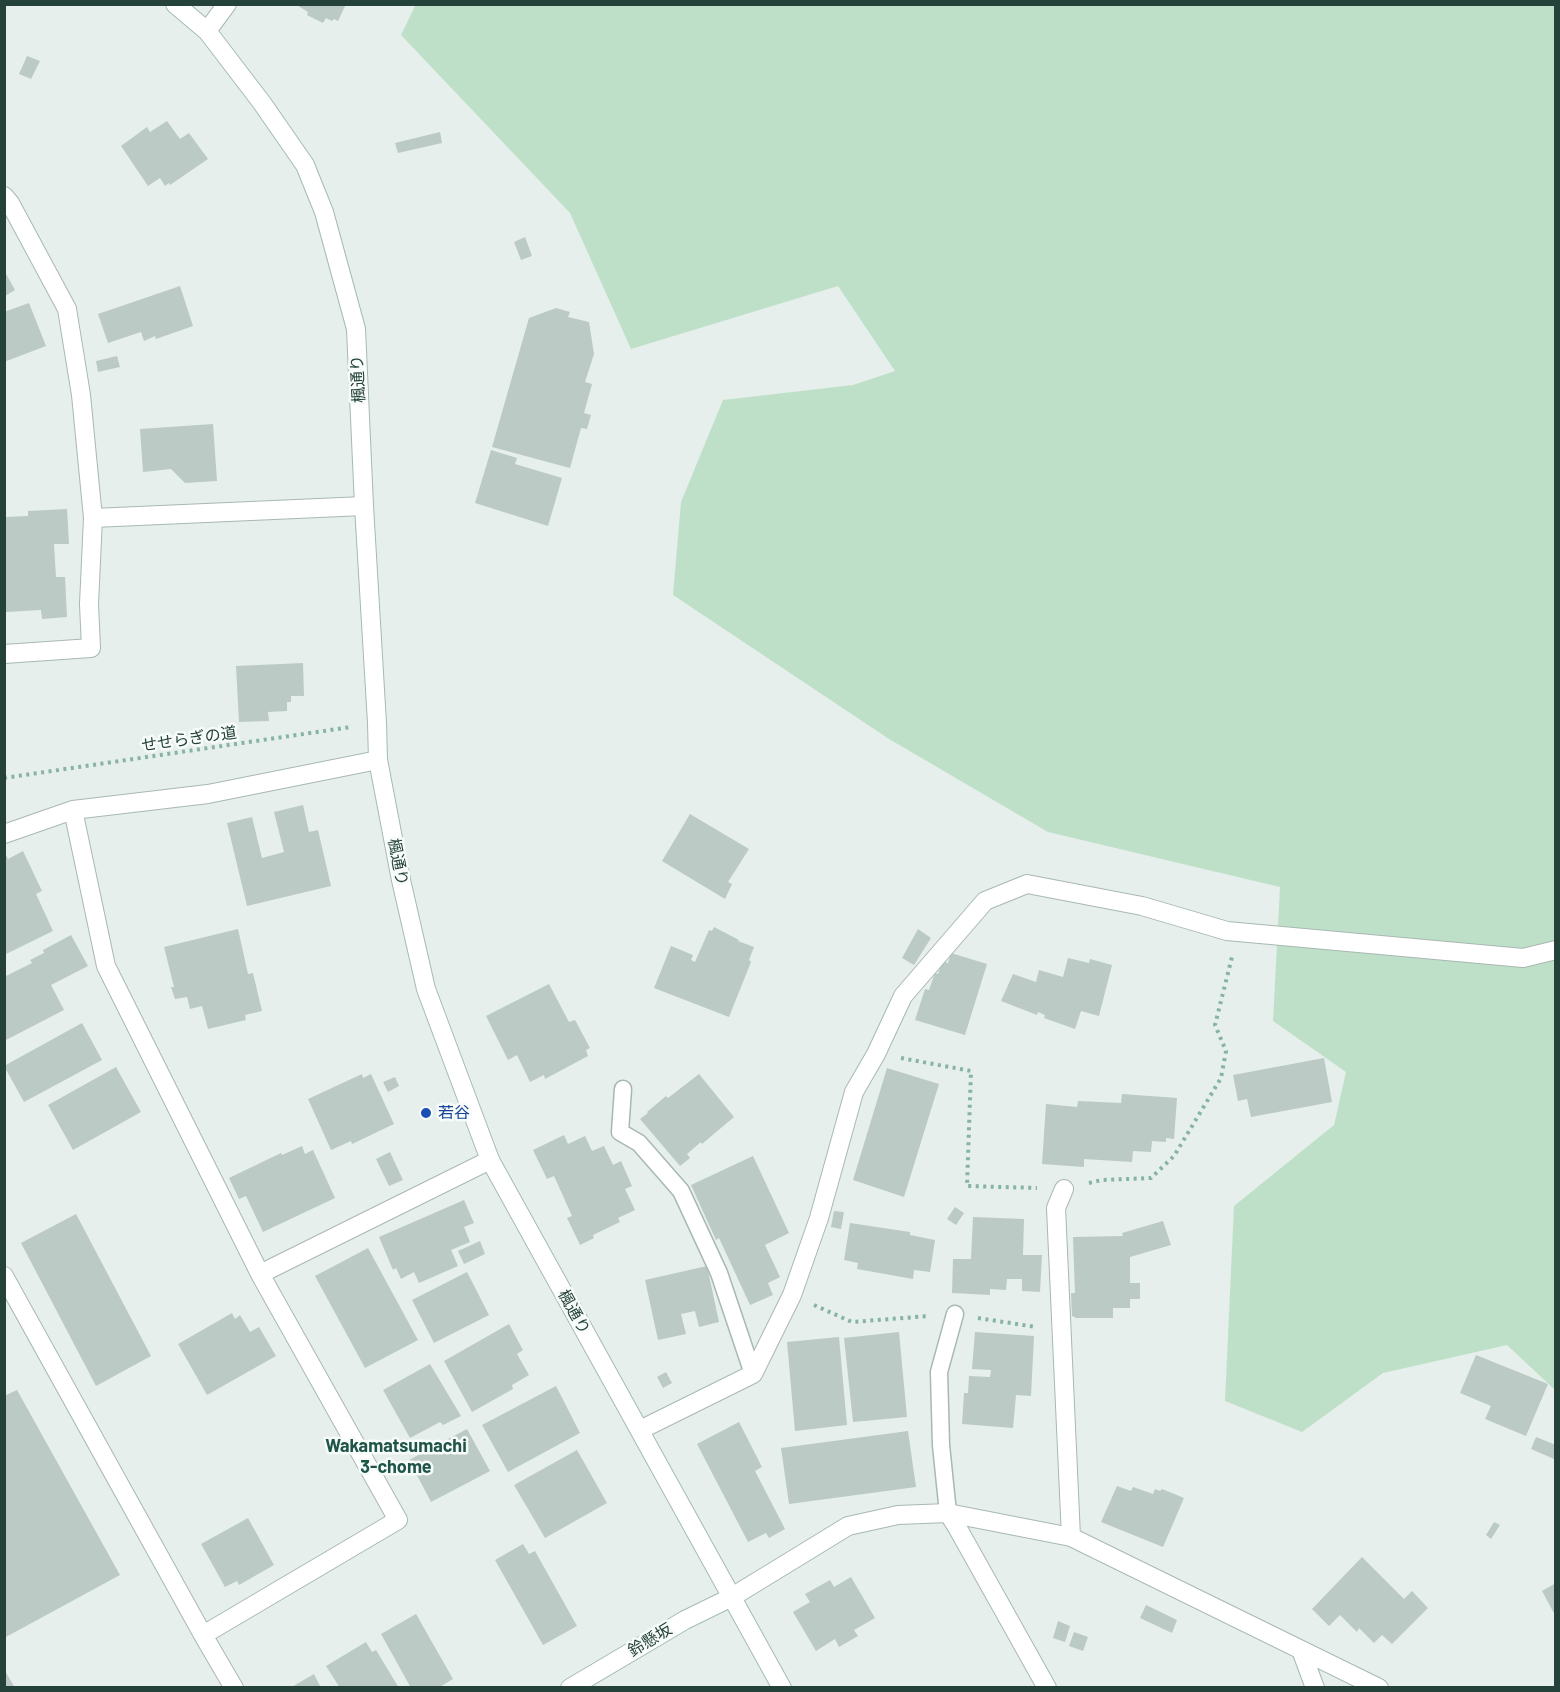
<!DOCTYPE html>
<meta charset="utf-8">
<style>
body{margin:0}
#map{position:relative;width:1560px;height:1692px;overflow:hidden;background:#e6efeb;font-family:Barlow,sans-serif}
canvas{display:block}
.frame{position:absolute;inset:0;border:6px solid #24423a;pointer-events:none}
</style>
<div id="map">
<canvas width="1560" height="1692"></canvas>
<div class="frame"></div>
</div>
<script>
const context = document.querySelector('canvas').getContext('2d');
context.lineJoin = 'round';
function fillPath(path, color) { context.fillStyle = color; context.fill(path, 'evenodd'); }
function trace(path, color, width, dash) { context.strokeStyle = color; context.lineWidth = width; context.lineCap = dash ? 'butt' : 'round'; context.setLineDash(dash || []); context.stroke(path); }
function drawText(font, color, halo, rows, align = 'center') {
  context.font = font + ' Barlow,"Noto Sans JP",sans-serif'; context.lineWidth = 5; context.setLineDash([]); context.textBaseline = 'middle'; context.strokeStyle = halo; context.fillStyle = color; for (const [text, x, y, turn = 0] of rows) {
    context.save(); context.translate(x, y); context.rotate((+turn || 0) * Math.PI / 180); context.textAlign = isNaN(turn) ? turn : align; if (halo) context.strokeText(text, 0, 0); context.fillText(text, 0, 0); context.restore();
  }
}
fillPath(new Path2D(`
 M416,4L1555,5V1390L1507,1345L1383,1373L1302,1432L1225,1401L1234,1206L1334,1125L1346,1072L1273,1021L1280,887L1048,832L889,739L673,595L681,502L723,400L853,385L895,371L838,286L631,349L570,213L401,35Z`), '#bfe0c8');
fillPath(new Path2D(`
 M295,4H346L338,21L334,19L332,21L326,18L323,23L307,15L308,12Z
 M27,56L40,61L31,79L19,74Z
 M167,121L180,139L189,133L208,159L170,185L169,183L165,186L160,178L148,186L121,146L147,127L150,132Z
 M440,132L442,143L398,153L395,143Z
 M525,237L532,256L521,260L514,242Z
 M5,272L15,290L5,296Z
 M180,286L193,326L156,339L155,336L144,341L141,332L108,343L98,314Z
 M29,303L46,346L4,362V312Z
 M556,308L570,312L568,317L589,322L594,354L585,382L592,384L584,413L591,415L587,429L581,428L570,468L492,447L529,318Z
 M117,356L120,367L98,372L96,361Z
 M213,424L217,481L185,483L171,469L143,472L140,429Z
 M491,450L517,458L515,464L562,478L548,526L475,503Z
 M67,509L69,544H54L56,577H65L67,617L42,619L41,610L6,612L5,517L28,516V511Z
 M303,663L304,696H291V702H287V711L268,712L269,721L239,722L236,666Z
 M303,805L309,832L318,830L331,886L247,906L227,823L252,817L262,858L284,852L274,812Z
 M690,814L749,849L728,882L732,884L725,899L662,861Z
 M4,851L8,859L23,851L42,891L36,894L53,931L4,955Z
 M714,927L739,940L738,941L754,947L749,960L751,962L729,1017L654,988L671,946L693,955L691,960L695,962L709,930L712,931Z
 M238,929L248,974L253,973L262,1011L245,1015L246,1020L208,1029L202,1006L190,1009L187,997L175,999L171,987H174L164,947Z
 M918,929L931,938L914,965L902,958Z
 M71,935L88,966L51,985L64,1010L4,1041V977L32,963L30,960L44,953L43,950Z
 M951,953L987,964L965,1035L915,1020L925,989L929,990L935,973L938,974L942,961L948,963Z
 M1068,958L1089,963L1090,959L1112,965L1099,1016L1081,1011L1075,1029L1044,1018L1045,1015L1038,1012L1037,1015L1001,1001L1013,974L1036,982L1039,970L1063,977Z
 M549,984L569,1022L575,1020L590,1048L586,1050L588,1056L545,1079L544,1075L530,1082L517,1055L508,1060L486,1016Z
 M82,1023L102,1060L24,1102L4,1066Z
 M1324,1058L1332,1102L1251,1117L1247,1099L1238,1101L1233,1075Z
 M116,1067L141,1112L73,1150L48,1105Z
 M887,1068L939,1084L904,1197L853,1180Z
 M362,1074L363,1078L371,1074L394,1124L352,1144L351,1141L331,1150L308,1099Z
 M699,1074L734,1117L702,1144L701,1142L687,1154L690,1158L680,1166L640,1119L648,1113L647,1112L666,1096L668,1098Z
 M395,1077L399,1086L388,1092L383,1082Z
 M1122,1094L1177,1098L1174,1139L1166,1138V1142L1152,1141L1151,1152L1133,1151L1132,1162L1084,1159V1167L1042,1164L1046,1104L1077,1107L1078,1101L1121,1103Z
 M564,1135L568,1144L585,1136L592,1151L604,1146L613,1165L621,1161L632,1186L625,1189L635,1210L618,1218L620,1222L593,1235L594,1238L580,1245L567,1218L572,1216L554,1176L547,1179L533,1150Z
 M302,1146L305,1154L313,1150L335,1198L263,1232L246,1196L239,1199L229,1178L281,1153L282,1155Z
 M390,1152L403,1180L389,1186L376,1159Z
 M753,1156L789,1233L765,1245L780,1277L768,1283L773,1295L750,1305L719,1238L716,1240L691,1185Z
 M464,1200L474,1223L464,1227L470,1242L451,1250L458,1266L419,1283L414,1272L401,1279L396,1268L393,1270L379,1237Z
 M955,1207L964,1213L956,1225L947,1219Z
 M834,1211L844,1212L841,1229L831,1227Z
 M76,1214L151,1356L96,1386L21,1243Z
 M973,1217L1024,1219L1023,1255H1042L1040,1292L1022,1291V1279H1007L1006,1290L990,1289V1295L952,1293L953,1259H971Z
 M1163,1221L1171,1245L1130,1257V1283H1140V1299H1130V1308H1113V1318H1075V1317L1072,1316L1071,1293H1075L1073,1237L1123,1236L1122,1233Z
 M850,1223L910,1232V1235L935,1240L930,1272L914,1270L913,1279L857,1269L858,1263L844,1260Z
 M480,1241L485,1254L464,1264L458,1251Z
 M368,1248L418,1340L365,1368L315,1276Z
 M707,1266L719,1322L699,1327L695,1311L681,1314L686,1334L658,1340L645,1280Z
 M467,1272L489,1315L434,1343L412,1300Z
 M232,1313L235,1319L240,1315L250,1332L259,1327L276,1356L207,1395L178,1344Z
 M509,1324L523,1350L517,1354L529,1375L512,1385L513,1389L472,1412L444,1361Z
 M899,1332L907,1417L853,1422L844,1338Z
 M975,1332L1034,1336L1031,1396L1016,1395L1013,1428L962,1424L964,1393H968L969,1376L990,1377L991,1370L972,1369Z
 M839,1337L847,1425L795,1431L787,1342Z
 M1476,1355L1548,1384L1526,1436L1485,1419L1491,1406L1460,1393Z
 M430,1364L461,1416L443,1425L440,1422L410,1438L383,1390Z
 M666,1372L672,1383L663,1388L657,1377Z
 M556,1386L580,1433L508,1472L482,1425Z
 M17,1390L120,1575L4,1638V1396Z
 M739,1422L762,1467L755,1471L785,1529L769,1538L766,1533L748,1542L697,1444Z
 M467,1429L490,1471L431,1502L409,1460Z
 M908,1431L916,1487L789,1504L781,1448Z
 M1536,1437L1556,1445L1554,1459L1531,1449Z
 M577,1450L607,1503L545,1538L514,1485Z
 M1117,1486L1131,1491L1133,1487L1153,1494L1155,1489L1160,1491L1162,1489L1184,1498L1163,1547L1101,1522Z
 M248,1518L274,1565L239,1585L237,1581L225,1587L201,1544Z
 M1494,1522L1500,1525L1491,1539L1486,1535Z
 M523,1544L529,1554L535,1551L577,1626L543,1645L495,1560Z
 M1362,1557L1404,1599L1412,1591L1428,1608L1392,1644L1382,1635L1374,1643L1359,1628L1357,1632L1340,1615L1329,1626L1312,1609Z
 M851,1577L875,1618L854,1630L858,1636L839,1647L835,1639L816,1651L793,1612L810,1602L805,1594L830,1580L834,1587Z
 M1556,1583V1617L1542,1591Z
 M1146,1605L1177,1620L1172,1633L1140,1618Z
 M416,1614L453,1679L438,1688H411L381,1634Z
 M1058,1621L1070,1626L1065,1642L1053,1638Z
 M1074,1632L1088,1637L1083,1651L1069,1646Z
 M366,1642L372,1652L376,1650L399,1688H340L326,1666Z
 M4,1669L15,1688H4Z
 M314,1674L321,1688H290Z`), '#bbcac4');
const lane = new Path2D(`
 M623,1089L620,1132L639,1143L681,1191L719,1273L753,1374
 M948,1513L941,1445L939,1372L955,1314`);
const street = new Path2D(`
 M207,31L227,4
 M4,196L10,203L67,309L81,395L93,518L89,604L91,648L4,654
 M93,518L364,506
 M73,810L106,966L260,1274L398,1520L203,1635
 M4,834L73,810L208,794L378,760
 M1064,1189L1056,1208L1071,1537
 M260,1274L490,1160
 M4,1276L203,1635L234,1688
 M640,1430L753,1374L792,1295L819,1218L854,1092L876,1054L903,996L985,901L1027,884L1142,906L1227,931L1523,958L1556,950
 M948,1513L957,1527L1047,1688
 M732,1597L848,1526L898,1515L948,1513L1071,1537L1379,1688
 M1301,1650L1315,1688`);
const secondary = new Path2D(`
 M175,4L207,31L262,103L305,165L324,212L356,329L364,506L377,723L378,760L401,880L426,989L490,1160L782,1688
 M570,1688L685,1620L732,1597`);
trace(lane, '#a8b8b2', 19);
trace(street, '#a8b8b2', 20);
trace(secondary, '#a4bbb3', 20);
trace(new Path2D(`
 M4,778L351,727
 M901,1058L971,1071L967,1186L1037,1188
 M1089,1183L1102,1180L1151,1178L1174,1156L1221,1078L1226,1051L1215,1025L1232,957
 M814,1305L852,1322L929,1316
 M978,1318L1036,1327`), '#86b3a5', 4, [3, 4.5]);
trace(lane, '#fff', 16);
trace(street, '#fff', 18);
trace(secondary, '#fff', 18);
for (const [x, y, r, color] of [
 [426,1113,6,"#1a4fb4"]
]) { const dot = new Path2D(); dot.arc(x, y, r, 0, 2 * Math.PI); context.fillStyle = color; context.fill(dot); trace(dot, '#f7fbf9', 2); }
drawText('16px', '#24423a', '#f7fbf9', [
 ["楓通り",358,379,-93],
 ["せせらぎの道",189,739,-8],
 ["楓通り",398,862,79],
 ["楓通り",574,1312,61],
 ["鈴懸坂",650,1640,-31]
]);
drawText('16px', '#164399', '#f7fbf9', [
 ["若谷",438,1113]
], 'left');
drawText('bold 18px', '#1f5548', '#f7fbf9', [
 ["Wakamatsumachi",396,1446],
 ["3-chome",396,1467]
]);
</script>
